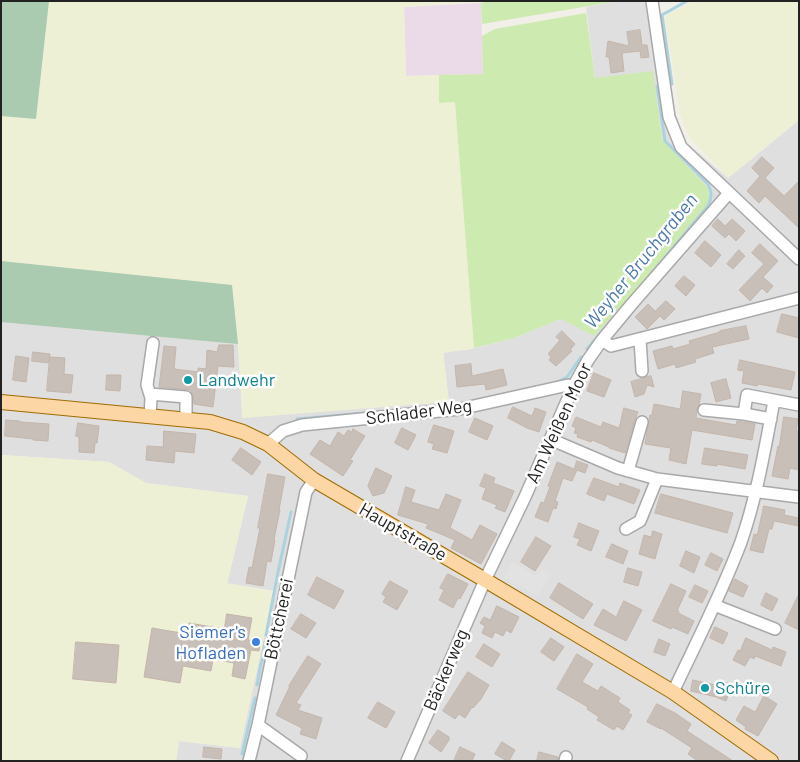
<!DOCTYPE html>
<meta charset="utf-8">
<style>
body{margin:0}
#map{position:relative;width:800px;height:762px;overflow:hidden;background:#f2efe9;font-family:Barlow,sans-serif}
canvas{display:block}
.frame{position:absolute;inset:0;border:2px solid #222;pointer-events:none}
</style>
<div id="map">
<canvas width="800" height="762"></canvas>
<div class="frame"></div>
</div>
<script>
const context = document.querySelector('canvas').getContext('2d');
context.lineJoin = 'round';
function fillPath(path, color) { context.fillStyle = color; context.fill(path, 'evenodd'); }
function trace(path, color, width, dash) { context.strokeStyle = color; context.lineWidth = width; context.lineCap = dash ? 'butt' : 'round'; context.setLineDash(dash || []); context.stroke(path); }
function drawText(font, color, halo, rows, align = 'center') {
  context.font = font + ' Barlow,sans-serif'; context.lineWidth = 5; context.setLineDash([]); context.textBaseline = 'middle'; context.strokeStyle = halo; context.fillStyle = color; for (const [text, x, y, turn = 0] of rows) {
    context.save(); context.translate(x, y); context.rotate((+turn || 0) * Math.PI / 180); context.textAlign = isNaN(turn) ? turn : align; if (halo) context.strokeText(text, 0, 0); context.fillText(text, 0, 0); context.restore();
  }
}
fillPath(new Path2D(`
 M619,1H656L673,114L687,143L728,178L799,120V761H176L179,741L240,748L274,591L227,584L248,496L146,483L109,462L1,455V261L232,285L238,344L449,402L443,352L467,350L514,338L561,319L708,188L663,140L659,118L595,78L586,7Z`), '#e0dfdf');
fillPath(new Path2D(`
 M481,3L483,74L406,76L404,7Z`), '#ebdbe8');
fillPath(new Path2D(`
 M49,1H490L404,7L406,76L439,75V103L455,101L474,348L443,353L449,402L242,418L238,344L232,285L1,261V116L36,119Z
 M694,1H799V120L728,178L691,139L686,130L680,113L665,16Z
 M1,455L109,462L146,483L248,496L227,583L274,591L240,748L179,741L176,761H1Z`), '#eef0d5');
fillPath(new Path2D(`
 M490,1H619L482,24L481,3Z
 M586,13L595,78L653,71L659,118L663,140L708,188L709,197L707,205L626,302L594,336L561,319L514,338L474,348L455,102L439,103V75L483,74L482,36L495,29Z`), '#cdebb0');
fillPath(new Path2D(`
 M1,1H49L36,119L1,116Z
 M1,261L232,285L238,344L1,322Z`), '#aacbaf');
fillPath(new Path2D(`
 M512,562L536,576L541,568L551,573L537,596L504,577Z`), '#e2e2e2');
trace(new Path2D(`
 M672,84L662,15L687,1
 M641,286L708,206C712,198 712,190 707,183L665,141L657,86
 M587,349L604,329
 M557,382L567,377L581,357
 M297,419L366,413
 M266,635L278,572L291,512
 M262,661L265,642
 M257,685L261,663
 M242,754L255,698`), '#aad3df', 3);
const building = new Path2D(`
 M640,30L642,45H647L649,57L641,58L640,51L622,53L624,71L611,73L609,57H606L608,41L629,46L627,32Z
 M762,157L774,168L765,178L784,196L799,181V228L765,196L759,203L747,191L760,176L752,168Z
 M718,219L725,226L732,219L745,231L736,241L729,234L725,238L712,226Z
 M705,241L721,255L711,267L695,253Z
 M760,244L778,261L763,277L773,286L767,293L762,288L750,301L739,290L764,264L752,253Z
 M739,250L745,256L733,269L727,264Z
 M684,276L695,285L686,296L675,286Z
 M666,301L675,309L664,320L660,316L647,329L635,317L648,304L655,311Z
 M782,314L799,318V338L777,332Z
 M746,326L749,339L712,347L714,353L695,359L696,362L676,368L675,364L658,369L653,351L672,346L673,349L690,344L689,341L720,332V331Z
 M562,331L575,344L570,350L572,351L556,366L549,360L551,357L548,354L560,340L556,337Z
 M219,345H233L234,367L218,366L213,407L194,404L193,397L191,390L159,387L164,346L176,347L174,369L198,372V368L206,369L207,350L217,352Z
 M33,352L50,354L49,363L32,361Z
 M16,356L29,358L26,382L13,380Z
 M50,357L65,358L64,374L73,375L71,393L47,391Z
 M740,360L795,372L791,390L758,384L757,386L742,383L744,371L738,370Z
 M471,364L472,376L503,369L507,385L486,390L485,384L457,387L455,366Z
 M594,373L611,380L604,397L587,391Z
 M107,375H121L120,391L106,390Z
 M651,376L654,387L647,385L644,394L635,397L631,382Z
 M726,379L731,398L716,402L711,383Z
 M683,391L701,394L699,405L697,409L696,418L736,425L737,421L755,424L752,440L692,430L686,464L669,460L671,448L645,444L650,415H652L654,404L680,409Z
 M513,407L532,416L535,408L546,412L539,432L527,428L508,418Z
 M624,408L638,412L635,420L625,453L609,448V447L592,440L591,442L577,437L578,434L574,433L576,428L572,426L576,417L601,427L603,422L619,428Z
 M784,417L798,419L796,431H799V470L790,468L788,479L772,476L778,446L779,447Z
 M475,418L493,426L487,440L469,432Z
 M6,420L20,421V422L49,424L48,441L33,440V439L5,436Z
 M78,423L99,426L97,443H95L94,453L79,452V437L76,436Z
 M434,425L454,431L447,453L432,449L434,444L428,442Z
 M402,428L416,435L408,450L395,443Z
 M353,429L365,436L350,460L353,461L343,476L310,454L320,440L330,446L338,432L344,436L348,430L352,432Z
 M164,431L196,434L194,453L175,451L174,463L146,460L147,446L163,447Z
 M241,448L261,462L252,475L232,460Z
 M705,448L748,455L745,469L717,464V466L702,464Z
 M577,461L588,465L585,473L577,470L572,481L563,478L555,501L558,502L556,509L553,508L548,522L535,517L541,502L544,503L550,487L548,486L557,462L574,469Z
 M376,468L392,476L384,493L373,496L368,486Z
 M268,474L285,477L279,510H280L274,539L275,540L272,556L271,562L267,561L263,586L246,583L249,567L252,568L260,528H258Z
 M485,474L495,478L493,483L514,491L505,512L495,508L497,505L482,499L486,488L480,486Z
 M594,478L619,487L620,483L640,490L634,504L607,494L604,501L587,494Z
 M406,487L415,490L411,502L439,510L446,494L461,500L450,528L472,540L480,525L497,534L481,564L451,548L455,540L426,528L428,524L398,515Z
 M661,494L733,513L727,533L655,513Z
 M764,506L785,510L784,515L799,518V526L774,521L772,529H769L763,553L750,550L754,534L757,535Z
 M579,523L599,531L591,551L577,545L580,539L574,537Z
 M653,531L662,534L655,559L639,554L644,535L651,537Z
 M536,537L551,546L535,571L521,562Z
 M612,544L628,551L623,564L606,557Z
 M686,551L700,557L694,573L680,566Z
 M711,553L723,559L717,571L705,565Z
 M628,568L642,572L638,586L624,582Z
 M448,574L468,584L460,599L458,598L453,608L439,600L444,590L440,588Z
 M317,577L344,591L334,609L308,595Z
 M735,579L748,586L743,597L729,591Z
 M390,581L408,591L397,610L383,602L386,597L382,594Z
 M559,583L593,604L583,619L550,598Z
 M671,584L686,591L677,611H679L678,613L694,621L688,634L672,627L671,629L653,621Z
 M695,585L708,591L702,603L689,597Z
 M766,593L778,599L772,611L761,605Z
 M799,594V630L785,623Z
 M624,601L642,610L626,641L594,625L603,609L616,617Z
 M497,606L519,617L511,633L506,630L503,636L495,632L492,638L482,633L485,626L480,623L484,617L490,620Z
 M227,614L252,618L248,640L260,641L259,651L251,650L245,679L232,676L234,663L213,659L211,671L183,666L180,683L144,677L152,628L187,634L189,623L224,629Z
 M301,614L316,623L306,638L291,629Z
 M715,627L728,633L723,644L710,638Z
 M551,638L564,647L554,661L541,652Z
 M746,638L772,650L773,647L786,652L781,666L755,656L754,659L750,657L745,666L733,660L738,650L740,651Z
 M659,639L670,644L665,656L654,652Z
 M76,642L119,645L116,683L73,679Z
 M484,644L500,654L492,667L476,657Z
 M577,654L593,664L582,682L598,691L601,686L620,698L618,702L630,710L628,713L632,715L623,730L617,726L614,730L597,720L599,717L587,709L588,707L557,689Z
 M308,656L321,664L296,703L301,705L298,710L322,718L316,739L300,734L302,728L276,715L290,686H289Z
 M468,672L489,685L481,699L473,708L472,707L465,718L459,714L455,719L443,711Z
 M693,680L720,686L722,681L732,685L726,701L716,697L691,691Z
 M764,696L777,704L758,736L745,729L746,727L736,720L744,706L755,712Z
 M378,702L395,712L386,728L368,718Z
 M657,704L675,713L691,724L687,731L733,761H698L688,754L692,748L661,728V729L647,722Z
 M438,730L449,737V740L441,752L429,743Z
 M502,742L515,750L509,761H507L495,754Z
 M204,747L222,749L221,759L203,757Z
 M460,747L475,754L472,761H454Z
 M539,752L558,757V761H537Z`);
fillPath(building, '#c7bfb8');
trace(building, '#c4b6ab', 1);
const minor = new Path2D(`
 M652,1L669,117L681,147L799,259
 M640,339L642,371
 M602,340L611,346L799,298
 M150,394L186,397V420
 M704,410L744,414
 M150,416L151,398L147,385L153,343
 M771,419L744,414L747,395L799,405
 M550,439L618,468L657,479L799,497
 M268,444L283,431L302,425L460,409L568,385L573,387
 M628,471L642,422
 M626,529L640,521L657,479
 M714,605L775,629
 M673,692C696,643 722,593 741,542C757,496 765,448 774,401
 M258,725L301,756
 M249,761L258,725L306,492L314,480
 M407,761L485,580L525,497L573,387L588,360L602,340L631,305L729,193
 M565,761L566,757`);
const major = new Path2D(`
 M1,402L210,422L243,432L268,444L314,480L485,580L673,692L771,761`);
trace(minor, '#a9a9a9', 14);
trace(major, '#a06b00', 16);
trace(minor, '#fff', 11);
trace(major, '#fcd6a4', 14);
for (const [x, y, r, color] of [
 [188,380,5,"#0f9aa8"],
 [256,642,5,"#3f7fe0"],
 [705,688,5,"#0f9aa8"]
]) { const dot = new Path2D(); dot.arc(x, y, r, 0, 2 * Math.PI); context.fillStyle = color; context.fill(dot); trace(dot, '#fff', 2); }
drawText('18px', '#0d838f', '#fff', [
 ["Landwehr",198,380],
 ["Schüre",715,688]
], 'left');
drawText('18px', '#222', '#fff', [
 ["Schlader Weg",419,412,-7],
 ["Am Weißen Moor",559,423,-65],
 ["Hauptstraße",403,532,30],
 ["Böttcherei",279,619,-78],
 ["Bäckerweg",446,670,-67]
]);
drawText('18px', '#366cbe', '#fff', [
 ["Siemer's",246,632],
 ["Hofladen",246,653]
], 'right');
drawText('italic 19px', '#4a7aab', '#fff', [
 ["Weyher Bruchgraben",641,261,-51]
]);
</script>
